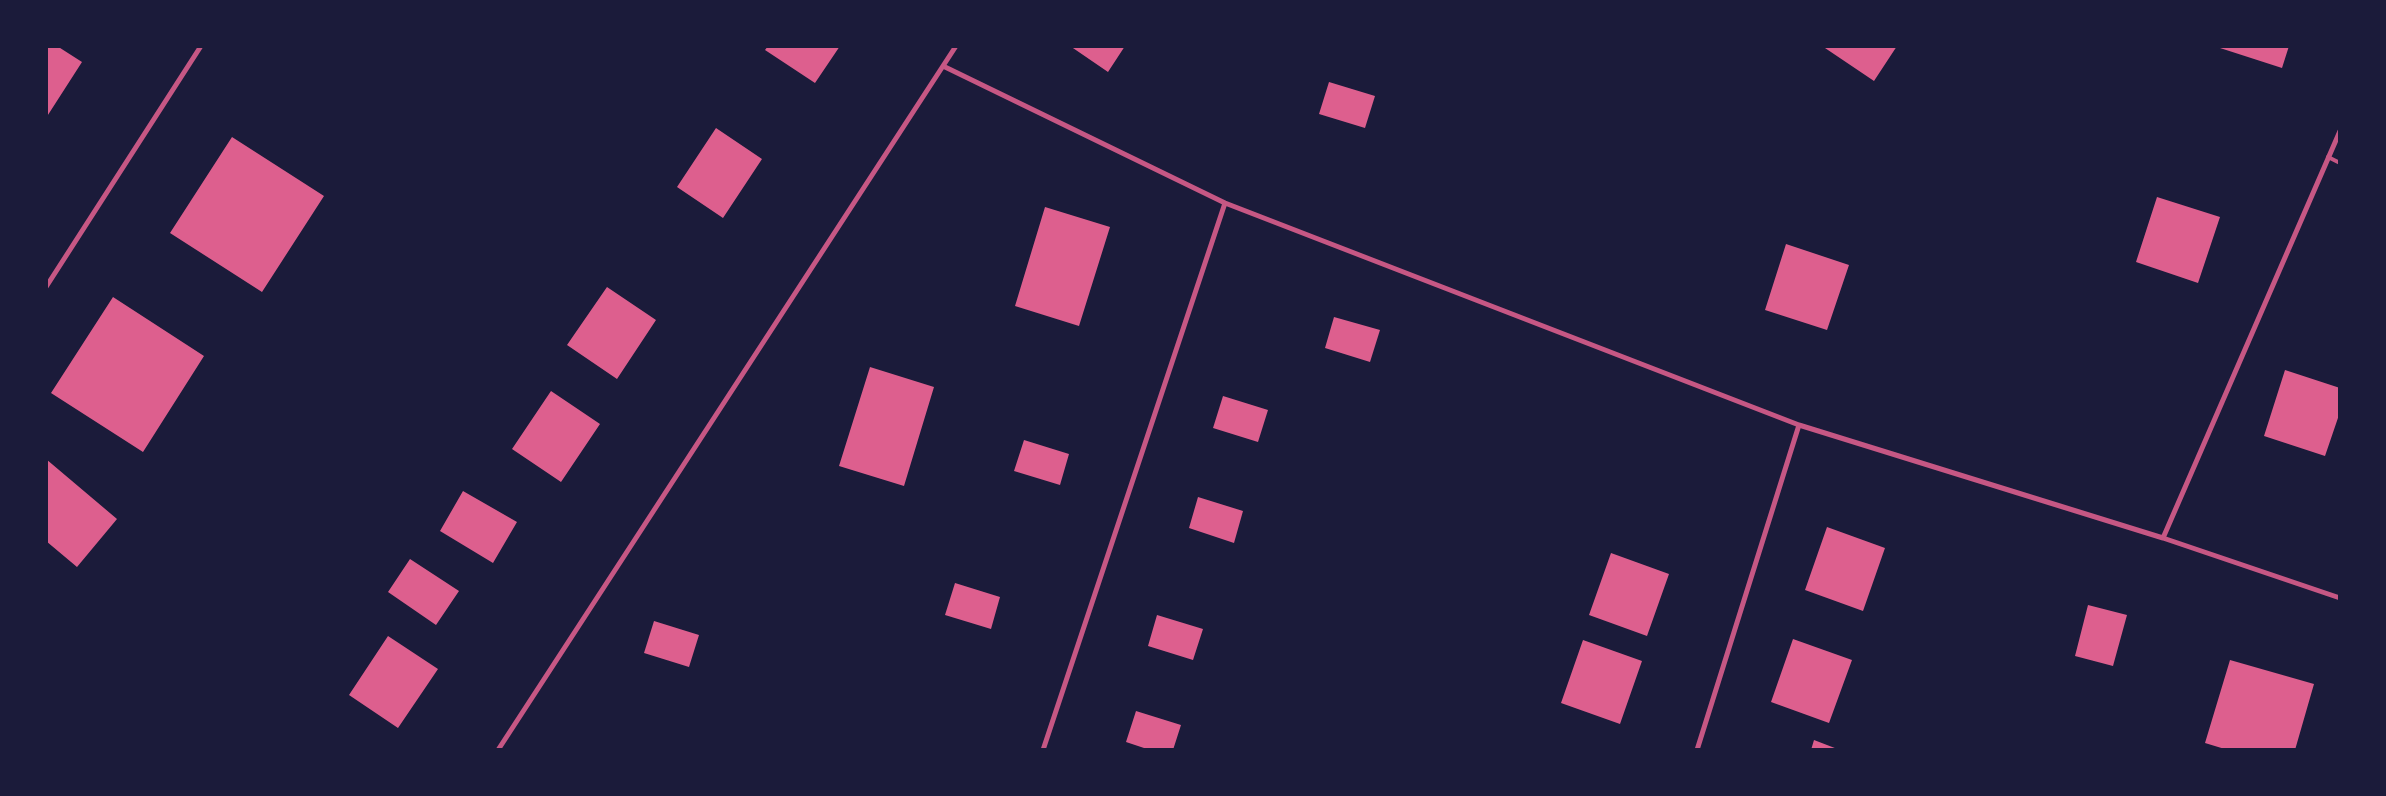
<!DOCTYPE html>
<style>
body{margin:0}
#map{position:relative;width:2386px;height:796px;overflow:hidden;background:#1b1b3a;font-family:"PT Sans Narrow",sans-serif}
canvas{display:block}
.frame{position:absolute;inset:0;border:48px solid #1b1b3a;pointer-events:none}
</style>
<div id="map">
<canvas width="2386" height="796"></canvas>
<div class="frame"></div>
</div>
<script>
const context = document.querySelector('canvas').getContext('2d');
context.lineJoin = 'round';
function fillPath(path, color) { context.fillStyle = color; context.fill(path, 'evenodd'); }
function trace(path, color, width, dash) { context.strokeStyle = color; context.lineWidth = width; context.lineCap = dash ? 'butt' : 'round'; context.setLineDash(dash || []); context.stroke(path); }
fillPath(new Path2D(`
 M46,46H57L82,62L46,118Z
 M768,46H840L815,83L765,50Z
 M1070,46H1125L1108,72Z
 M1826,46H1897L1874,81L1825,48Z
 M2220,46H2289L2282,68L2220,48Z
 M1329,82L1375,96L1365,128L1319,114Z
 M716,128L762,159L723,218L677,187Z
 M232,137L324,196L262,292L170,233Z
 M2157,197L2220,217L2198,283L2136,262Z
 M1045,207L1110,227L1079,326L1015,306Z
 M1786,244L1849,265L1827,330L1765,310Z
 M607,287L656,320L617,379L567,345Z
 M113,297L204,356L143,452L51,393Z
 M1334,317L1380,330L1370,362L1325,348Z
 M870,367L934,387L904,486L839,466Z
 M2285,370L2340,388V412L2325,456L2264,436Z
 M551,391L600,424L561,482L512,449Z
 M1223,396L1268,410L1258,442L1213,428Z
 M1024,440L1069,454L1060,485L1014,471Z
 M46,459L117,519L77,567L46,541Z
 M463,491L517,522L493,563L440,531Z
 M1198,497L1243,511L1234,543L1189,528Z
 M1827,527L1885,548L1863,611L1805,590Z
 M1611,553L1669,574L1647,636L1589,615Z
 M410,559L459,591L436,625L388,592Z
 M955,583L1000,597L991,629L945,615Z
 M2088,605L2127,615L2113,666L2075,656Z
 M1157,615L1203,629L1193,660L1148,646Z
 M654,621L699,635L689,667L644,653Z
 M388,636L438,669L398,728L349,695Z
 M1793,639L1852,660L1829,723L1771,702Z
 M1583,640L1642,661L1620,724L1561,703Z
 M2230,660L2314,684L2295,750H2228L2205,743Z
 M1136,711L1181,725L1173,750H1150L1126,742Z
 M1814,740L1840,750H1811Z`), '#dd5f8e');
trace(new Path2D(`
 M2328,157L2340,163`), '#c65784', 4);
trace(new Path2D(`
 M943,66L1225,203L1799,425L2163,538
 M2340,131L2163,538L2340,598
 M46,287L201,46
 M498,750L956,46
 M1043,750L1225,203
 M1697,750L1799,425`), '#c65784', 5);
</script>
